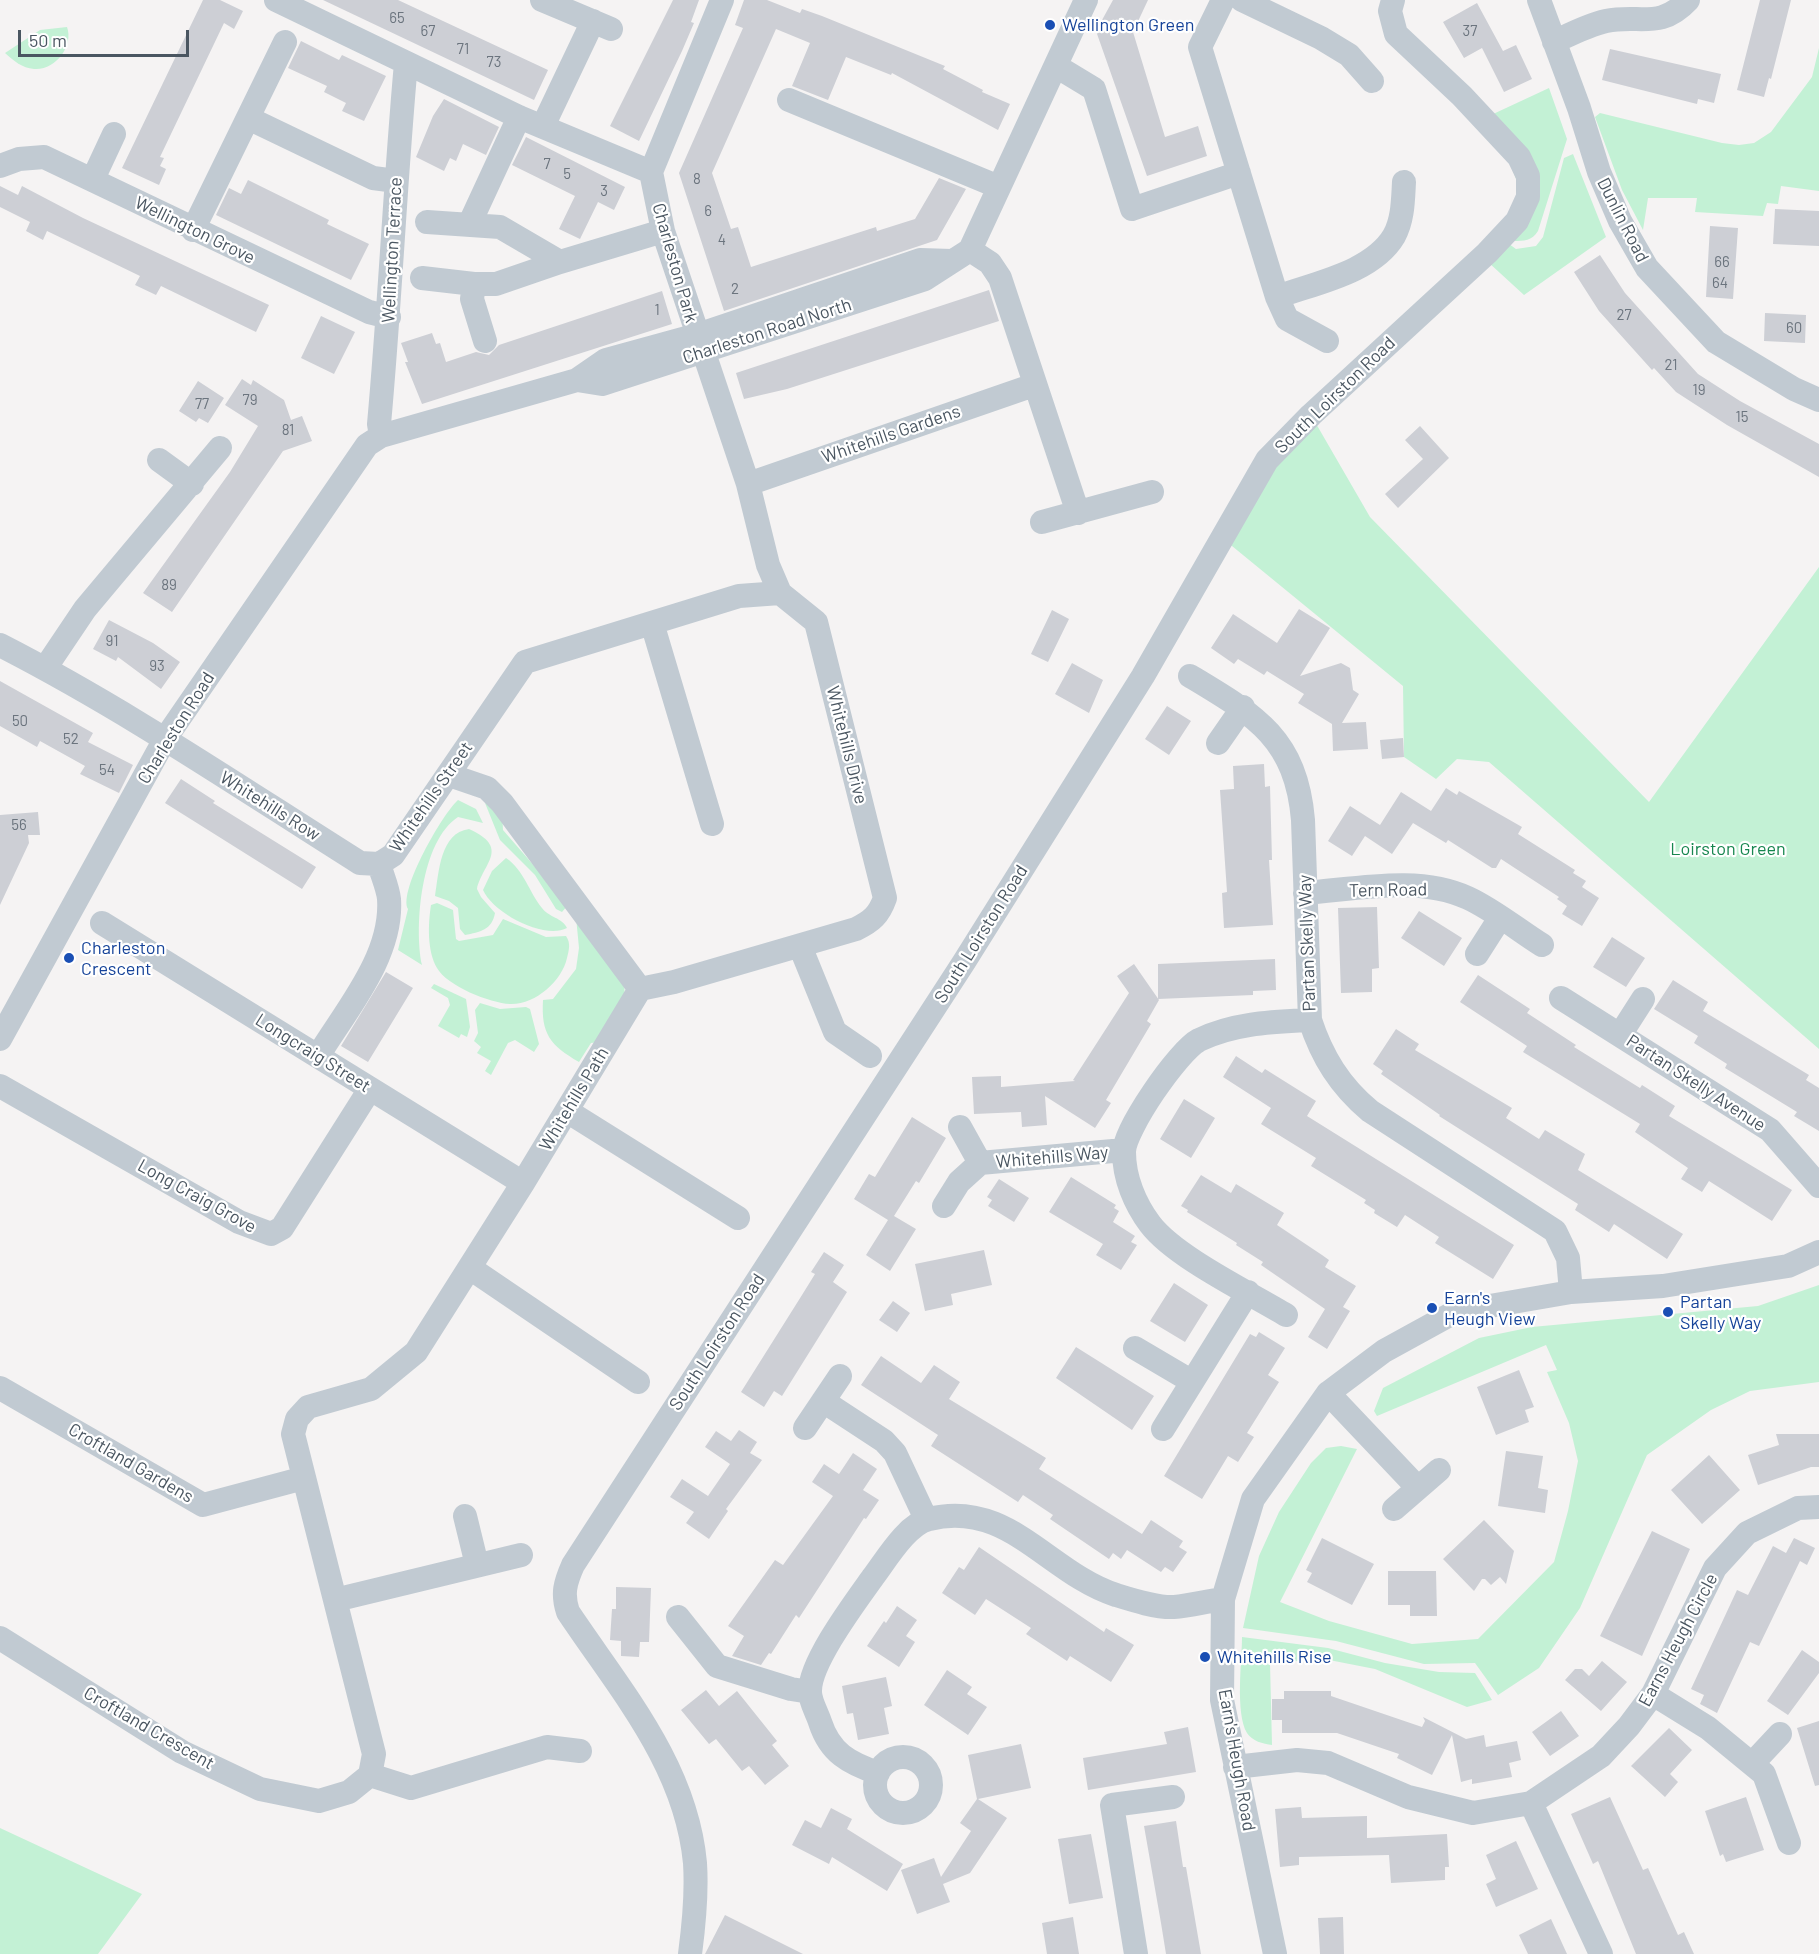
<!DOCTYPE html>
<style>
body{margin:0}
#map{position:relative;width:1819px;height:1954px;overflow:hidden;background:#f5f3f3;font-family:Barlow,sans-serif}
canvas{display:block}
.scale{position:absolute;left:18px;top:30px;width:171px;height:27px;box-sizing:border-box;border:3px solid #4a5661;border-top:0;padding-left:8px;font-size:18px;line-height:21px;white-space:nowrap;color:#4a5661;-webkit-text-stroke:4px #fff;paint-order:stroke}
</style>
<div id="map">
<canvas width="1819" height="1954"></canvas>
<div class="scale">50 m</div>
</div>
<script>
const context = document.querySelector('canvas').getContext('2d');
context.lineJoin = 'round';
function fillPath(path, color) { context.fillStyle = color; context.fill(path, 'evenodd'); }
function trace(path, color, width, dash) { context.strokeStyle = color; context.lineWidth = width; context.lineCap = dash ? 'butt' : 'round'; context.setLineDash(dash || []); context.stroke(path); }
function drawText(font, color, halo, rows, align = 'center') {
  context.font = font + ' Barlow,sans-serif'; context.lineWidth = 4.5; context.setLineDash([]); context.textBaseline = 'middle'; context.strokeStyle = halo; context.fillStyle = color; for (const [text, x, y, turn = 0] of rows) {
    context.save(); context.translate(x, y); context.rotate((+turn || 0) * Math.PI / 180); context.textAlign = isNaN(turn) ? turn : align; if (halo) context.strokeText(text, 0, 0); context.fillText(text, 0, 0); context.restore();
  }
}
fillPath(new Path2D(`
 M67,27C74,46 55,71 34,69C22,68 14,61 5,53L40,30Z
 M1819,48V191L1781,186L1778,204L1767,203L1763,216L1695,212L1697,198H1648L1643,230L1622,190L1595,117L1600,113L1722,143L1739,145L1754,143L1771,132L1812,77Z
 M1549,88L1567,139L1538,231C1532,241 1524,241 1513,241L1529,212L1491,115Z
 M1573,154L1606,237L1524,295L1488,262L1502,239L1516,249L1536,246L1543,237L1564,158Z
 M1311,415L1370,517L1649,802L1819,567V1049L1489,762L1457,759L1436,779L1404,757L1403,686L1221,537Z
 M458,800L476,809L483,823L458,817C421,841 414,926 422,965L398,950L408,909C398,891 443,813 458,800Z
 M485,803L502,812L503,830L568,905L562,912L556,909L535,875L500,840Z
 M469,829C511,848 483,863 477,889L481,897L495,913C492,930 480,932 465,935L460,929L458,908L449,901L435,896C439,872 440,833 469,829Z
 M506,858C524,870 529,892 542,908C548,917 563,918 567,928C544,940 493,913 483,890L492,871Z
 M437,903L453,910L456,939L459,941L493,935L503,919L546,937L566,936C571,943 569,950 567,958C562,981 535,1005 510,1004C490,1003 447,986 437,968C427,951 428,924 431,905Z
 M576,917L624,981L625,999L600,1042L591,1043L579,1062C550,1045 541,1034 543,1000L553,999L576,969L579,948Z
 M434,984L466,999L470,1027L467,1037L461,1034L459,1038L438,1026L450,1005L448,998L431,988Z
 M480,1003L500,1009L526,1007L530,1009L539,1044L534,1052L515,1040L508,1043L491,1075L485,1071L491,1061L477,1053L481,1047L474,1041L478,1033L475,1010Z
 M1819,1285V1382L1750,1391L1711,1410L1647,1455L1580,1608L1539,1668L1498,1695L1475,1663L1424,1664L1336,1641L1243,1628L1259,1556L1279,1512L1311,1463L1326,1448L1341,1446L1357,1449L1280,1602L1329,1621L1412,1644L1478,1639L1554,1562L1568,1511L1578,1461L1569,1423L1547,1372L1557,1370L1546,1345L1377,1416L1374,1411L1383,1388L1479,1338L1532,1327L1758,1306Z
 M1242,1637L1328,1648L1385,1663L1439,1672L1475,1673L1492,1700L1467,1707L1375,1669L1324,1659L1270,1663L1272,1745C1263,1744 1252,1741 1247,1733C1235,1713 1242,1660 1242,1637Z
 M0,1828L142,1894L98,1954H0Z`), '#c3f1d5');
fillPath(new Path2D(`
 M203,0H220L243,11L234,29L224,23L160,157L164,158L160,166L166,169L159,185L122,168Z
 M323,0H398L548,70L534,100Z
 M673,0H699L691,22L694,23L682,51L639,141L610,126Z
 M744,0H767L800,13L802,9L822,16L945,66L943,69L983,90L982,92L1010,104L998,130L892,73L891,75L846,57L828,100L792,86L810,43L776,29L712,173L731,229L738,227L751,267L876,227L877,231L915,219L939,178L966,189L937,240L724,311L679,173L743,28L735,25Z
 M1113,0H1148L1133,32L1165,137L1198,126L1207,156L1147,176L1096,31Z
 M1760,0H1791L1771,79L1769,78L1764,97L1737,90Z
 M1477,3L1503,51L1516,45L1532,79L1504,92L1482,48L1464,58L1443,22Z
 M301,41L339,60L342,55L386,76L364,121L342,111L346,103L324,92L327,86L288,68Z
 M1610,49L1721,74L1714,103L1698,99L1697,104L1602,80Z
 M444,99L499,127L486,155L463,144L456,161L450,158L444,171L416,157L433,116Z
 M526,137L625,187L614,210L598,202L580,239L559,229L575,196L512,165Z
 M248,180L329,220L327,224L369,244L351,280L216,215L229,188L241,194Z
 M0,186L18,195L22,186L83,218L269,305L256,332L161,286L156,295L135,285L140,276L47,231L43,240L26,231L30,222L0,207Z
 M1775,209L1819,211V246L1773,244Z
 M1710,226L1738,228L1733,299L1706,297Z
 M1600,255L1625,293L1698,374L1740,401L1819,444V477L1727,425L1676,392L1654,368L1652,370L1599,311L1574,272Z
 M989,290L999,321L787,389L744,399L736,373Z
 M662,291L672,324L422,404L405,362H408L401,343L432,333L436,344L440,343L446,362L476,352L489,355L499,345Z
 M1765,313L1806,315L1805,343L1764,341Z
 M321,316L355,332L334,374L301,358Z
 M242,379L251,385L253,380L284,400L291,420L302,416L312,441L283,451L172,612L143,593L230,472L258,426L225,405Z
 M198,381L224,398L208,423L199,418L196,422L179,411Z
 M1420,426L1449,458L1398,508L1385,494L1423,459L1405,440Z
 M1299,609L1330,628L1300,676L1341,663L1350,668L1353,690L1359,694L1342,723L1366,722L1368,749L1333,751L1332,724L1298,703L1304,694L1267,671L1264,675L1238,659L1234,664L1211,648L1233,614L1277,643Z
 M1052,610L1069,619L1048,662L1031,654Z
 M109,620L153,643L180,662L161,689L118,657L116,661L93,649Z
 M1072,663L1103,680L1089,713L1055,694Z
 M0,681L93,733L88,742L133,765L119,793L80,774L85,766L40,741L37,747L0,726Z
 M1167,706L1191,721L1169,755L1145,739Z
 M1403,738L1404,757L1382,759L1380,740Z
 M1264,764L1265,787L1270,786L1272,860H1269L1273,925L1224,928L1222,893L1227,892L1220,790L1234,789L1233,766Z
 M181,779L215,801L213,803L316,867L302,889L165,803Z
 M1446,788L1457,795L1459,791L1522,827L1518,834L1575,870L1573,873L1586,881L1582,887L1599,898L1582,926L1562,914L1567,906L1557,899L1559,897L1501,859L1496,868H1492L1448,840L1446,843L1413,823L1392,854L1365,836L1352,856L1328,841L1350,806L1380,825L1401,792L1431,811Z
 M38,812L40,835H28L29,843L0,905V815Z
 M1377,907L1379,968L1372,969V992L1341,993L1338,908Z
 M1419,911L1462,938L1444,966L1401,938Z
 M1612,937L1645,958L1626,987L1593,967Z
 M1275,959L1276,990L1253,991V995L1158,999V964Z
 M1134,964L1159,1000L1147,1021L1151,1024L1106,1100L1111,1103L1095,1128L1045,1096L1047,1125L1022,1127L1021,1112L974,1114L972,1077L1001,1076V1087L1075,1081L1073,1080L1129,993L1117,976Z
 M386,972L413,988L368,1062L341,1046Z
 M1478,975L1530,1009L1527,1013L1576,1045L1574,1047L1640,1088L1642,1085L1675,1106L1669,1116L1792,1190L1772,1221L1709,1181L1702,1192L1681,1179L1688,1168L1635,1132L1640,1124L1523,1052L1527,1046L1460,1002Z
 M1673,980L1708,1002L1703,1011L1809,1075L1806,1080L1819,1088V1131L1794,1116L1797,1112L1725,1068L1727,1064L1694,1043L1698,1036L1654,1009Z
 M1396,1029L1419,1044L1415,1050L1512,1108L1506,1118L1539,1139L1545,1130L1585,1154L1578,1170L1683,1234L1667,1259L1614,1224L1609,1232L1575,1210L1578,1204L1439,1116L1440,1115L1381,1074L1383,1071L1373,1064Z
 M1236,1056L1262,1073L1265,1069L1316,1101L1307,1116L1514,1245L1493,1279L1435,1243L1439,1237L1405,1215L1397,1227L1374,1213L1375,1210L1364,1203L1366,1200L1311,1166L1316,1158L1261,1124L1271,1108L1223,1077Z
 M1184,1099L1215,1118L1191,1158L1160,1139Z
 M912,1117L946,1138L919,1183L916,1181L894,1216L916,1229L890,1271L866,1255L888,1220L854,1199L869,1174L875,1177Z
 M1201,1175L1231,1193L1236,1184L1284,1213L1277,1225L1322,1255L1329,1260L1325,1267L1356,1286L1343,1307L1350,1311L1327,1349L1308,1337L1325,1309L1261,1265L1263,1262L1236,1245L1237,1243L1187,1212L1188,1210L1181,1206Z
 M1071,1177L1116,1205L1114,1208L1119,1211L1113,1222L1135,1236L1131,1242L1137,1245L1121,1270L1096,1255L1103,1244L1049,1212Z
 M999,1179L1029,1198L1014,1222L988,1206L992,1200L987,1197Z
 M984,1250L992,1285L951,1294L953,1305L925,1311L915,1264Z
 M824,1252L844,1265L833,1282L847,1292L782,1396L774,1391L764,1407L741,1392L802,1295L815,1274L811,1272Z
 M1174,1283L1208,1305L1185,1342L1150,1321Z
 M893,1301L910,1313L897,1332L879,1320Z
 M1259,1332L1285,1348L1268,1375L1279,1382L1247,1433L1254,1437L1238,1462L1228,1456L1202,1499L1164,1476L1250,1334L1256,1337Z
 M1076,1347L1154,1396L1132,1430L1056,1378Z
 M881,1356L921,1383L934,1365L960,1382L949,1399L1046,1458L1039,1469L1142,1534L1151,1520L1183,1541L1179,1547L1187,1552L1173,1572L1165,1567L1161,1572L1127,1550L1121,1559L1113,1553L1109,1559L1050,1519L1053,1515L1023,1495L1018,1502L931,1446L938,1435L861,1385Z
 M1519,1370L1534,1407L1525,1410L1529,1422L1496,1435L1477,1387Z
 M739,1430L757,1442L750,1453L762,1460L726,1509L728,1511L709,1539L686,1523L694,1512L670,1497L682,1479L708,1496L730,1464L705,1447L716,1431L731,1441Z
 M1776,1434H1819V1467H1811L1758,1485L1748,1455L1779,1445Z
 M1506,1451L1543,1456L1538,1488L1548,1490L1545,1513L1498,1506Z
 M853,1453L877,1469L863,1490L879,1500L866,1519L864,1518L799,1618L796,1615L771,1654L769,1653L761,1665L732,1656L744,1636L728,1626L775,1560L783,1565L833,1496L812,1482L824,1464L839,1474Z
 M1709,1455L1740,1490L1702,1524L1671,1490Z
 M1484,1520L1514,1551L1506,1584L1500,1577L1491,1585L1485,1579H1482L1474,1591L1443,1559Z
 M1652,1531L1690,1549L1642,1656L1600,1636Z
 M1322,1538L1374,1564L1352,1605L1307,1582L1312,1573L1306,1570Z
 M1794,1538L1815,1548L1807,1565L1800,1561L1759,1646L1750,1642L1717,1713L1700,1704L1704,1695L1691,1689L1737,1590L1748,1595L1773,1546L1786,1553Z
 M979,1547L1104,1632L1106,1628L1134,1645L1111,1682L1070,1656L1067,1661L1026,1634L1031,1628L986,1599L975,1615L942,1593L959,1567L964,1570Z
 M1388,1571H1436L1437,1616H1410V1605H1388Z
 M616,1587L651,1588L649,1642H640L639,1657L621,1656V1641L610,1640L612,1609H616Z
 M897,1606L917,1620L906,1636L915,1642L899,1667L867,1646L884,1621L886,1623Z
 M1802,1650L1819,1662V1673L1788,1715L1767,1701Z
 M1602,1661L1627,1682L1601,1711L1565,1680L1575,1669H1582L1589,1676Z
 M947,1670L972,1687L967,1694L987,1707L968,1735L924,1705Z
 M886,1677L892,1706L884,1708L889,1734L858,1740L853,1713L847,1714L842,1686Z
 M706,1690L719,1706L737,1691L777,1741L772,1745L789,1766L765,1785L749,1766L742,1771L716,1739L709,1744L681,1710Z
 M1284,1691H1331V1696L1422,1727L1425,1721L1423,1717L1466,1739L1484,1735L1486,1747L1517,1741L1521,1760L1509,1763L1512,1777L1472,1784V1779L1461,1782L1452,1735L1432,1775L1397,1758L1399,1754L1337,1733H1282V1720H1272V1699H1284Z
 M1561,1711L1579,1736L1550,1756L1532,1732Z
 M1819,1721V1785L1815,1786L1797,1728Z
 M1188,1727L1196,1772L1088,1790L1083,1758L1167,1744L1164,1732Z
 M1669,1728L1692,1750L1670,1774L1678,1782L1665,1797L1631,1766Z
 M1021,1744L1031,1788L978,1799L1007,1818L970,1873L943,1884L950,1902L917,1914L901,1870L934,1858L941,1877L971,1831L960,1823L977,1799L968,1755Z
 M1610,1797L1643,1870L1648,1868L1678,1935L1684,1932L1694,1954H1636L1598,1861L1593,1864L1571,1814Z
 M1746,1797L1764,1850L1726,1862L1723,1854L1720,1856L1705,1811Z
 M1301,1807L1302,1818L1367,1816V1838L1447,1834L1449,1867H1445V1880L1391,1883L1389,1855L1299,1857V1865L1280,1867L1275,1809Z
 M831,1808L852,1819L847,1829L903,1864L887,1891L832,1857L829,1864L792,1845L805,1820L821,1828Z
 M1176,1821L1183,1867H1186L1201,1954H1166L1161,1923L1144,1826Z
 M1091,1834L1103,1898L1069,1904L1058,1839Z
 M1516,1841L1538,1889L1496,1907L1486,1884L1496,1879L1486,1855Z
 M725,1915L803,1954H705Z
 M1073,1917L1079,1954H1047L1042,1923Z
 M1343,1917L1344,1954H1320L1318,1918Z
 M1551,1919L1567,1954H1528L1519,1935Z`), '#cdcfd5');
trace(new Path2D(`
 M276,0L519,117L651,172
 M542,0L611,29
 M1223,0L1200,47L1277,297L1287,319L1327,341
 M1242,0L1321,38L1349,55L1372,81
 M1539,0L1579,108L1599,172L1620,221L1647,268L1716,342L1794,389L1819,400
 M1554,42C1571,34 1588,25 1606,21C1640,14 1660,30 1688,0
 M1056,66L1094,89L1132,209L1239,173
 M789,100L999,187
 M248,118L373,178L396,181
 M543,126L593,21
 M0,166L19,159L44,157L369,312L389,317
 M93,179L114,134
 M427,222L500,227L560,262L663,231
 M469,225L519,117
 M193,230L285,42
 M970,250L990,263L1000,278L1078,513
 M422,278L474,284
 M1277,297C1314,283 1372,273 1394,236C1403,220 1403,200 1404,182
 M485,341L472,299L474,284H496L560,262
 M577,380L602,384L925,279L970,250L1086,0
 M381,436L379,424C390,304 395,184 406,63
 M159,460L192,484
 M748,484L1034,385
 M1042,522L1152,492
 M652,623L712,824
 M0,645C125,709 241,788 360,863L379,864
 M46,667L85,609L220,448
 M1190,676C1255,715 1296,738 1303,820L1310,1020C1322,1057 1340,1086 1370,1111L1555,1231L1568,1258L1571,1292
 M1218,743L1243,707
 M379,864L393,855L525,662L739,596L780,593
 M1305,893C1357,889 1419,875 1468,898C1494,910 1518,930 1542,945
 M102,923L523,1183
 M800,946L835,1032L870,1056
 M1477,954L1500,918
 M640,989L674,982L856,929C872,921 879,915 885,898L816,622L780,593L768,565L748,484L663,231L651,172L722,0
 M1561,998L1770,1130L1819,1186
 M1620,1035L1643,999
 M0,1039L165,739L367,445L381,436L577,380L606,360L697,335L920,260L952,261
 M318,1056C346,1010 393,956 389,899C388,888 382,875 379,864
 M0,1086L239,1222L271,1234L282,1228L370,1089
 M567,1111L738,1218
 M960,1127L980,1163
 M944,1206L959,1182L980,1163L1124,1150
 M470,1268L638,1382
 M1286,1315C1248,1292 1175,1257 1150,1224C1135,1204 1124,1178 1124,1152C1124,1130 1178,1051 1199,1040C1234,1023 1272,1022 1310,1020
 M1135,1348L1191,1381
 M0,1388L203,1505L304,1478
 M1328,1393L1418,1488
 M823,1401L884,1441L895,1453L926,1519
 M805,1428L840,1376
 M1163,1429L1248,1292
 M1394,1509L1439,1470
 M465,1516L477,1565
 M335,1600L521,1555
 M678,1617L717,1666L791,1689L810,1692
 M0,1638L182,1752L260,1789L319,1801L349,1792L370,1775
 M1653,1694L1708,1728L1764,1774L1789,1843
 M875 1785a28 28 0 1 1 56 0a28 28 0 1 1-56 0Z
 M1752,1764L1780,1734
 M1235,1767L1297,1760L1328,1763L1408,1797L1473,1813L1531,1803L1601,1756L1629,1726L1653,1694L1715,1568L1747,1533L1798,1508L1819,1507
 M878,1773C849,1763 830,1753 820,1722C817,1713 810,1701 810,1692C809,1663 856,1601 873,1577C886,1560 907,1524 929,1519C1008,1499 1048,1573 1116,1595C1132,1600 1157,1608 1174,1607C1190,1606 1207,1601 1223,1599
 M370,1775L374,1754L293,1434L297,1419L308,1407L371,1389L416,1352L523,1183L640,989L502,803L487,788L449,775
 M370,1775L411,1788L547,1747L580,1751
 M1531,1803L1601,1954
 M690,1954C694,1924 697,1893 695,1863C686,1765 620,1690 568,1612C562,1594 565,1583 573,1565L964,962L1143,676L1267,460L1311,415L1487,253L1517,221L1528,197V176L1519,157L1462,96L1396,34L1390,11L1393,0
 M1136,1954L1112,1805L1173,1797
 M1275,1954L1222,1700L1223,1599L1253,1499L1328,1393L1384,1351L1455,1312L1571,1292L1663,1286L1788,1266L1819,1252`), '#c1cad2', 24);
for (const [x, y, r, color] of [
 [1050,25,6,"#1a4fb4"],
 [69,958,6,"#1a4fb4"],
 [1432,1308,6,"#1a4fb4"],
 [1668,1312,6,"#1a4fb4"],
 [1205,1657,6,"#1a4fb4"]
]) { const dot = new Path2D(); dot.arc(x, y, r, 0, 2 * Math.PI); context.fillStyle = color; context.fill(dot); trace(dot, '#fff', 2); }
drawText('15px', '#6b747e', null, [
 ["65",397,18],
 ["67",428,31],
 ["37",1470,31],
 ["71",463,49],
 ["73",494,62],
 ["7",547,164],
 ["5",567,174],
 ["8",697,179],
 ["3",604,191],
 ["6",708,211],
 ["4",722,240],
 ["66",1722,262],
 ["64",1720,283],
 ["2",735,289],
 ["1",657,310],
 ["27",1624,315],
 ["60",1794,328],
 ["21",1671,365],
 ["19",1699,390],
 ["79",250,400],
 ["77",202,404],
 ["15",1742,417],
 ["81",288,430],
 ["89",169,585],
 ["91",112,641],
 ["93",157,666],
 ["50",20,721],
 ["52",71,739],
 ["54",107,770],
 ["56",19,825]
]);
drawText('18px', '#164399', '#fff', [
 ["Wellington Green",1062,25],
 ["Charleston",81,948],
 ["Crescent",81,969],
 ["Earn's",1444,1298],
 ["Heugh View",1444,1319],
 ["Partan",1680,1302],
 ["Skelly Way",1680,1323],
 ["Whitehills Rise",1217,1657]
], 'left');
drawText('18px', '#4a5661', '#fff', [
 ["Dunlin Road",1623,220,63],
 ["Wellington Grove",195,230,26],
 ["Wellington Terrace",392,250,-87],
 ["Charleston Park",675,263,74],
 ["Charleston Road North",767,331,-18],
 ["South Loirston Road",1335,395,-44],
 ["Whitehills Gardens",891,434,-19],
 ["Charleston Road",176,728,-58],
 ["Whitehills Drive",847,745,76],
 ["Whitehills Street",431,797,-55],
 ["Whitehills Row",270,806,32],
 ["Tern Road",1388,890,-1],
 ["South Loirston Road",981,934,-58],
 ["Partan Skelly Way",1307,943,-92],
 ["Longcraig Street",313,1053,32],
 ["Partan Skelly Avenue",1696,1083,33],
 ["Whitehills Path",574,1099,-59],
 ["Whitehills Way",1052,1157,-5],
 ["Long Craig Grove",197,1196,29],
 ["South Loirston Road",717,1342,-57],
 ["Croftland Gardens",131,1463,30],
 ["Earns Heugh Circle",1678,1640,-62],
 ["Croftland Crescent",149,1728,30],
 ["Earn's Heugh Road",1237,1760,80]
]);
drawText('18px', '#17864f', '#fff', [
 ["Loirston Green",1728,849]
]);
</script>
